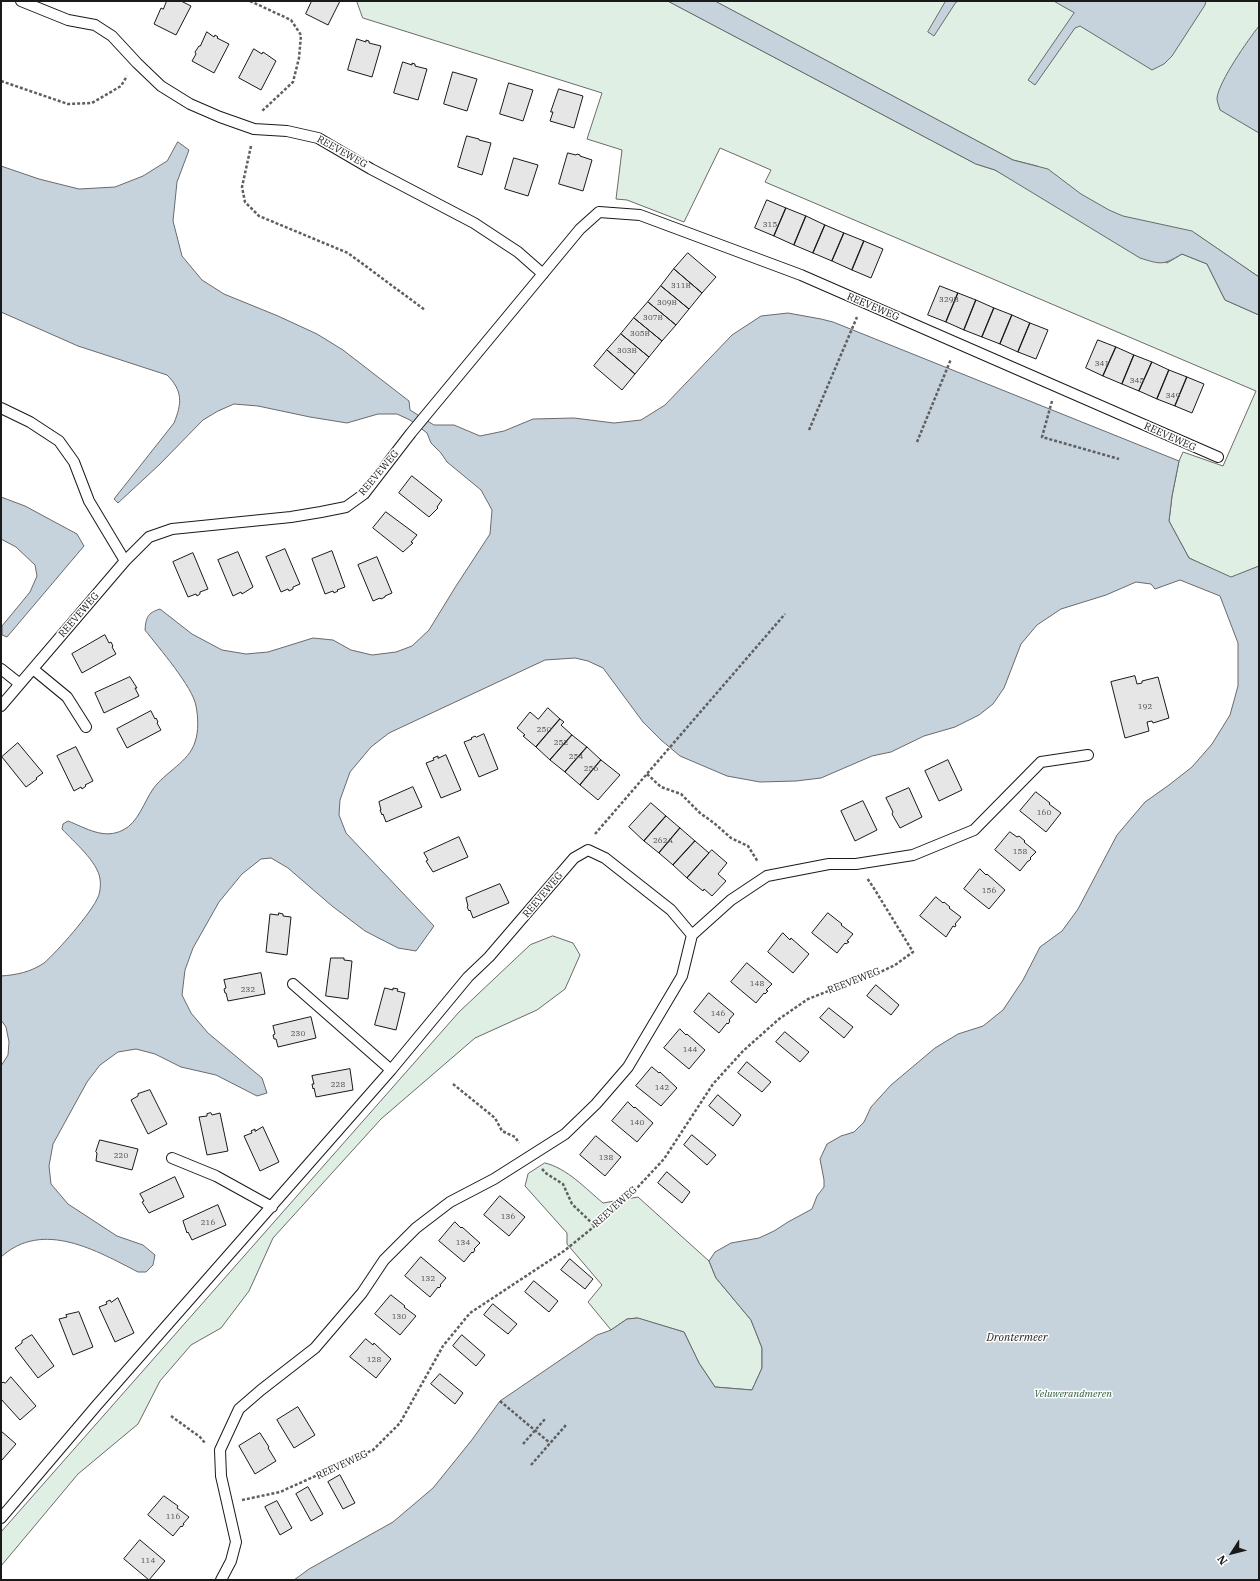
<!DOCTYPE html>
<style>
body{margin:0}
#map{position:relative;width:1260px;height:1581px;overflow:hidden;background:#fff;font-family:"IBM Plex Serif",serif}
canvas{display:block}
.frame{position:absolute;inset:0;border:2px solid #1a1a1a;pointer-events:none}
.north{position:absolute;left:1212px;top:1533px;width:40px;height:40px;-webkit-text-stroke:3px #fff;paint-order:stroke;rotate:234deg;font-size:11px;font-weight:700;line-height:16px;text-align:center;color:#1a1a1a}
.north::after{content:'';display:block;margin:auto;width:14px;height:18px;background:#1a1a1a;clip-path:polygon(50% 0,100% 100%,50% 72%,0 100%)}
</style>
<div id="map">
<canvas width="1260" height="1581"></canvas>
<div class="frame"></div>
<div class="north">N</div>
</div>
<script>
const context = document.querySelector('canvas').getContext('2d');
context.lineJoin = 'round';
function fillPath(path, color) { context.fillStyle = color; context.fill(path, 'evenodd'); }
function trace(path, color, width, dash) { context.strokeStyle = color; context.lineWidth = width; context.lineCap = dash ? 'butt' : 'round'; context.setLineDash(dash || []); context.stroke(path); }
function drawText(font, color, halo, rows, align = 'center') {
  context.font = font + ' "IBM Plex Serif",serif'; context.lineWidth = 3; context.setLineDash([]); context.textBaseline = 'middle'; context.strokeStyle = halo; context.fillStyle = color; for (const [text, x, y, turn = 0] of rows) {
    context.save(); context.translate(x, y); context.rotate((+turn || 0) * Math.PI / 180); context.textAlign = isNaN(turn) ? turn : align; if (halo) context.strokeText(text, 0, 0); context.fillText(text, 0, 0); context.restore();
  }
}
const green = new Path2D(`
 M357,1H668L976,164L995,170L1167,263L1182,254L1207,264L1225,300L1259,315V566L1231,578L1189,558L1169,521L1172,496L1179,461L1183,452L1223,466L1256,391L765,182L771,170L720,148L684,222L627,200L616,199L622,150L587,139L602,93L363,18Z
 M715,1H1259V277L1196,234L1123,223L1037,166L1013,160Z
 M553,936L573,943L580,955L565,989L537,1010L475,1038L381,1119L273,1238L249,1291L221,1328L191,1345L160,1381L138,1424L78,1474L1,1566V1532L459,1012L530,945Z
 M545,1163C567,1168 586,1189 603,1203L638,1197L709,1261L716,1278L751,1320L762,1348V1368L752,1390L715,1387L699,1363L684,1332L637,1318L627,1319L611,1330L588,1302L602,1285L567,1244V1233L525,1186L528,1174Z`);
fillPath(green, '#e0efe3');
trace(green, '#6a6a6a', 1);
const water = new Path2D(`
 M668,1H715L1013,160L1048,169L1081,194L1109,210L1123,216L1192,231L1259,277V315L1225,300L1207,264L1182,254C1163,265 1162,265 1140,258L995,170L976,164Z
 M946,1H960L956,2L934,36L928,32Z
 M1054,1H1206L1205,5L1172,56L1164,64L1152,70L1080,26L1075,28L1035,85L1028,80L1074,13Z
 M1259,26V133L1220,110C1219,106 1217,102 1217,98C1219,81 1248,40 1259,26Z
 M178,142L189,150L177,182L173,221L182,256L202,280L224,294L278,316L317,334L343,350L409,401L410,410L434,425H454L480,436L504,431L533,419L574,418L614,423L641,420L665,405L732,335L761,316L788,313L821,319L833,322L1179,461L1172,496L1169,521L1189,558L1231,577L1259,566V1580H294L309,1569L393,1522L433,1488L471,1441L500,1401L597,1335L611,1330L627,1319L638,1318L684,1332L699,1363L715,1387L752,1390L762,1368V1348L751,1320L716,1278L709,1261L715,1252L731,1243L759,1238L774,1231L788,1222L812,1209L817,1196L824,1187V1180L820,1159L827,1144L841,1136L854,1132L864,1122L871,1107L891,1085L935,1048L958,1034L983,1026L1003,1010L1023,980L1040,947L1062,931L1078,909L1117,835L1145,802L1169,785L1192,767L1212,744L1230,715L1238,686V643L1220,596L1180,580L1155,589L1151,584L1136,582L1106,595L1061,609L1037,625L1021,644L1004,688L993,704L979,715L955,727L924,736L891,752L872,756L821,778L796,781L760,782L727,776L680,756L661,740L643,722L603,668L588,661L575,658L545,660L389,733L371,747L350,772L340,800L339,815L346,833L434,926L416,951L398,948L365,931L332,906L288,868L271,858L261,859L242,874L219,902L193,948L185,970L182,995L191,1013L208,1033L262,1078L267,1093L257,1096L216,1075L181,1067L155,1054L136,1049L118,1052L100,1065L87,1082L53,1144L49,1166L51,1184L68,1204L117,1236L143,1245L155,1255L153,1265L146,1272H138C97,1251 43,1219 1,1257V1066L8,1055L9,1042L6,1027L1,1020V976C16,975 31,972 44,963C57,952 92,912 98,897C100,893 101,884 100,879C98,862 73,841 62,829L63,824L68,821C86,828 104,840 123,830C138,823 144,802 153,789C165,772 189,762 195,742C199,731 198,716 196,706C193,687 158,647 145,630C146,618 147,613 160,609L192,634L222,650L246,654L268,652L313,638L333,640L351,650L372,655L396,652L412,646L429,630L456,586L490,534L492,510L481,490L447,462L441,453L431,443L427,433L410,420L397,414H378L347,423L310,417L258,406L234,404L218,411L203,420L159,465L118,503L114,499L174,423C182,403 183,391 167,375L78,346L1,312V166L39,179L79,189L115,187L143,176L167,161Z
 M1,497L25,506L77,534L84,546L7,637L2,635V626L30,592L37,576L35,565L16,547L1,539Z`);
fillPath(water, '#c6d2dc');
trace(water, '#6a6a6a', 1);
const building = new Path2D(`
 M167,1H181L191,6L176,35L154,24L161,8L163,9Z
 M312,1H340L328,25L306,14Z
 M207,32L214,37L215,35L218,37L217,38L229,44L214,73L192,61L196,54L195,52L199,46H200Z
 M357,39L366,42V40L369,41V43L381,46L372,77L348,70Z
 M254,49L262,54L263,52L276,61L261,90L239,78Z
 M403,62L412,65V63L415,64V66L427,69L418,100L394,93Z
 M453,72L477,79L467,111L444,104Z
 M509,83L533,90L523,121L500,114Z
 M559,89L583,96L574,128L550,121L553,112H551Z
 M467,136L479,139V140L491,143L482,175L458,167Z
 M568,153L576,155L577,154L580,155V156L592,160L583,191L559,184Z
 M514,158L538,165L528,196L505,189Z
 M767,200L786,208L774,236L755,228Z
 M786,208L806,216L794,245L774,236Z
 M806,216L825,225L813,253L794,245Z
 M825,225L844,233L832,261L813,253Z
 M844,233L864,241L852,270L832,261Z
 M864,241L883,249L871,278L852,270Z
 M688,253L716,277L702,293L674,269Z
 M674,269L702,293L689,309L661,286Z
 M661,286L689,309L676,325L648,302Z
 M940,286L958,293L946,322L928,315Z
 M958,293L976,300L964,330L946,322Z
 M976,300L994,308L982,337L964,330Z
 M648,302L676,325L662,341L634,318Z
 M994,308L1012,315L1000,344L982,337Z
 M1012,315L1030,323L1018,352L1000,344Z
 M634,318L662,341L649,357L621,334Z
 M1030,323L1048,330L1036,359L1018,352Z
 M621,334L649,357L635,374L607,350Z
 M1098,340L1116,347L1103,376L1086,368Z
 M1116,347L1134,355L1122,384L1103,376Z
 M607,350L635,374L622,390L594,366Z
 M1134,355L1152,362L1139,391L1122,384Z
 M1152,362L1169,370L1157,399L1139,391Z
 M1169,370L1187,377L1175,406L1157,399Z
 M1187,377L1204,384L1192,413L1175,406Z
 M412,476L442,500L437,507L438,508L429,517L399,493Z
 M386,512L417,535L411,542L413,543L403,552L373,528Z
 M285,549L300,584L293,587V589L289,591L288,589L281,592L266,557Z
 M332,551L345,587L337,590L338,591L334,593L333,591L325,594L312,559Z
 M238,552L253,587L242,594L241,592L233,596L218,560Z
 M193,553L208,589L200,592V594L197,596L196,594L188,597L173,562Z
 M377,557L392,593L385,596V597L381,599L380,598L373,601L358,565Z
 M105,635L109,643L111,642L113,646L112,647L116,654L82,673L72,654Z
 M1135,676L1137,684L1142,683V681L1158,677L1169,718L1153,723L1152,721L1147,722L1149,731L1125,738L1111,682Z
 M130,677L137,688H135L139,696L104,713L95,693Z
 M548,708L560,719L536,747L523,736L525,735L517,728L530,712L538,719Z
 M151,711L155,719L156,718L158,722L157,723L161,730L127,748L117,729Z
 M560,719L564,722L561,725L572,735L550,760L536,747Z
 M484,734L498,769L479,777L464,742L472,739L471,738L475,736L476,737Z
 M572,735L587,747L565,772L550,760Z
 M18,743L43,773L36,778L37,779L26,787L2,757Z
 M76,747L93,781L85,785L86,786L82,789L81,787L74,791L57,756Z
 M587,747L601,760L580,785L565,772Z
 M446,755L461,790L441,798L426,763L434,760L433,758L438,756V758Z
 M601,760L620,775L598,800L580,785Z
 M948,760L962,790L939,801L925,771Z
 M413,787L422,807L386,822L383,814L382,815L380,810H381L379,802Z
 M909,788L922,817L900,828L892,814L893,812L886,798Z
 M1036,792L1050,803L1049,804L1061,813L1046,832L1020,811Z
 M863,801L877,830L855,841L841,811Z
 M651,803L666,816L644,841L629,827Z
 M666,816L680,828L659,853L644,841Z
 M680,828L695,841L673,865L659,853Z
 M1010,832L1017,837L1019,836L1025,841L1024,842L1036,852L1030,858L1031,859L1029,861H1028L1020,871L995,850Z
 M459,837L468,857L433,872L426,861L428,860L424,853Z
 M695,841L709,853L687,878L673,865Z
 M712,850L727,863L718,874L726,881L712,896L704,889L703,891L687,878Z
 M980,869L986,875L987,874L1005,890L989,909L964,889Z
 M500,884L509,903L473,918L470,910L469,911L467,907L468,906L466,898Z
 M936,897L943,903L944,902L950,907L949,908L961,917L955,924L956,925L955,927L953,926L946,937L920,916Z
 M279,913L283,914V916L291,917L287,955L266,952L270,914L278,915Z
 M828,913L842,924L841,925L853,934L847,941L849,942L846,944L845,943L837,953L812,933Z
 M783,933L790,940L791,938L809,954L793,973L768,952Z
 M331,958H344V960L352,961L348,999L326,996Z
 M747,963L772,984L766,990L768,991L765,994L764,993L756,1003L731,982Z
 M261,973L265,994L228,1001L226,993H225L224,989L226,988L224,980Z
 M876,985L899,1005L891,1015L867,996Z
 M385,988L393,990V988L398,989L397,991L405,993L396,1030L375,1025Z
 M709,993L734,1014L729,1020L730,1021L728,1024L727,1023L719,1033L694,1012Z
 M829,1008L853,1027L844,1038L820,1018Z
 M311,1017L316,1038L278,1047L276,1039H274L273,1035L275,1034L273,1026Z
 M680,1029L686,1035L687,1034L705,1050L689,1069L664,1048Z
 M785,1032L809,1052L800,1062L776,1042Z
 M747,1062L771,1082L762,1092L738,1073Z
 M652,1067L659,1073L660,1072L677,1088L661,1106L636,1086Z
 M350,1069L353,1090L316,1097L314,1088L313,1089L312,1084H314L312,1076Z
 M150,1090L167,1124L148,1134L131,1100L138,1096V1094Z
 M718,1095L741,1115L733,1126L709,1106Z
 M628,1102L634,1108L635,1107L653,1123L637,1142L612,1121Z
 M211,1113L212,1115L220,1113L228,1151L207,1155L199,1117L207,1116V1114Z
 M263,1127L279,1162L260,1171L244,1136L252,1133L251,1131L255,1129V1131Z
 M692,1135L716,1155L707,1165L684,1145Z
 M596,1136L621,1157L605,1176L580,1155Z
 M100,1140L138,1149L132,1170L96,1161L97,1153L96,1152Z
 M667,1172L690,1192L682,1203L658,1183Z
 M175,1177L184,1197L149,1213L142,1202L144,1201L140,1194Z
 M500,1196L525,1217L509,1236L484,1215Z
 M218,1205L226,1225L192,1240L188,1232L187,1233L183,1221Z
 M455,1222L461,1228L462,1227L480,1243L474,1249L475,1250L473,1253L472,1252L464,1262L439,1241Z
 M421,1257L446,1278L440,1285L441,1286L439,1288L438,1287L430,1297L405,1276Z
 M570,1259L593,1279L585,1289L561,1270Z
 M534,1281L558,1301L549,1312L525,1292Z
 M391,1295L405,1306L404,1307L416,1316L400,1335L375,1314Z
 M118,1298L134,1333L115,1342L99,1307L107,1304L106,1302L110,1300L111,1302Z
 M493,1304L517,1324L508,1334L484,1315Z
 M79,1312L93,1347L73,1355L59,1319L67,1317L66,1315Z
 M32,1335L54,1366L38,1378L15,1348L22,1343V1341Z
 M462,1335L485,1355L476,1366L453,1346Z
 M366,1339L373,1345L374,1343L391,1359L376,1378L350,1357Z
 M440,1374L463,1393L455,1404L431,1384Z
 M11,1377L36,1406L20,1420L1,1399V1384L3,1382L5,1383Z
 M298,1407L315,1435L294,1448L277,1420Z
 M1,1431L16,1444L2,1460L1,1459Z
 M260,1433L269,1447L268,1448L276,1461L255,1474L239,1446Z
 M340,1475L355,1503L343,1509L328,1482Z
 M308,1487L323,1514L311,1521L296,1494Z
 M164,1496L178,1506L177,1508L189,1517L183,1524H184L182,1527L181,1526L173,1536L148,1515Z
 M277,1501L292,1528L280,1535L265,1507Z
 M140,1540L165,1561L149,1580L124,1559Z`);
fillPath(building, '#e6e6e6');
trace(building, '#1a1a1a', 1);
const service = new Path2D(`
 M21,1L68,20L95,25L112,36L137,63L161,86L190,104L220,117L254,129L287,131L318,138L371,169L474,223L518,252L543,274
 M1,408L30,422L59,441L74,462L89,501L125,561
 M1,669L20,684
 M33,669L67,697L86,727
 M1,706L125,561L149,537L172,529L291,517L321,512L346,507L364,494L411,433L580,229L599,212L640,215L801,275L1218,457
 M293,984L391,1070
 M172,1158L216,1176L272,1207
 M1,1518L97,1405L391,1070L468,977L489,957L574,858L588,850L605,858L671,910L692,935
 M221,1580L231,1561L236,1542L221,1476L220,1450L239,1409L261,1390L315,1348L362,1293L384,1260L416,1228L450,1202L494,1179L565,1134L596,1104L628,1067L682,976L692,935L731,900L767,876L829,864H856L913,855L974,830L1041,762L1088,755`);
trace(service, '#1a1a1a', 12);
trace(new Path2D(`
 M250,1L291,20L301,35L299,58L293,82L261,112
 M1,81L68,104L92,103L121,86L127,76
 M251,146L242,187L245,202L259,216L348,253L425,310
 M1052,401L1042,437L1119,459
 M809,430L857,317
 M917,442L951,359
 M647,774L661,787L681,794L700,813L714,823L731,838L748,846L758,862
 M595,834L785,614
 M453,1084L495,1118L502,1131L515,1137L519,1143
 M542,1169L547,1174L563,1184L572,1204L595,1226
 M500,1401L550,1443
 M171,1416L200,1437L205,1443
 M523,1444L545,1419
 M531,1465L566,1425
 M242,1500L280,1492L373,1450L400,1423L443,1346L470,1313L564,1251L622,1204L664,1159L713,1084L743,1051L779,1019L808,999L841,986L870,977L895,965L913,952L875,890L867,878`), '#5f5f5f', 2.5, [3, 2]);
trace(service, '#fff', 10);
drawText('8px', '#4d4d4d', null, [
 ["315",770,225],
 ["311B",681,286],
 ["329B",949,300],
 ["309B",667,303],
 ["307B",653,318],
 ["305B",640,334],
 ["303B",627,351],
 ["341",1102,364],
 ["345",1137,381],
 ["349",1173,396],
 ["192",1145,707],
 ["250",544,730],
 ["252",561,743],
 ["254",576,757],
 ["256",591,769],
 ["160",1044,813],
 ["262A",663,841],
 ["158",1020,852],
 ["156",989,891],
 ["148",757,984],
 ["232",248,990],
 ["146",718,1014],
 ["230",298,1034],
 ["144",690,1050],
 ["228",338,1085],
 ["142",662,1088],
 ["140",637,1123],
 ["220",121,1156],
 ["138",606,1158],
 ["136",508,1217],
 ["216",208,1223],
 ["134",463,1243],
 ["132",428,1279],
 ["130",399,1317],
 ["128",374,1360],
 ["116",173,1517],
 ["114",148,1561]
]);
drawText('10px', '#1a1a1a', '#fff', [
 ["REEVEWEG",342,152,29],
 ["REEVEWEG",873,307,23],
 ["REEVEWEG",1170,437,24],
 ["REEVEWEG",379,473,-50],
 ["REEVEWEG",79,615,-49],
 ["REEVEWEG",543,895,-50],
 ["REEVEWEG",854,981,-21],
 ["REEVEWEG",615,1207,-42],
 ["REEVEWEG",342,1465,-25]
]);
drawText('italic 10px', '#2b5a34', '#fff', [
 ["Veluwerandmeren",1073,1394]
]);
drawText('italic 11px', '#1a1a1a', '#fff', [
 ["Drontermeer",1017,1338]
]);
</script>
